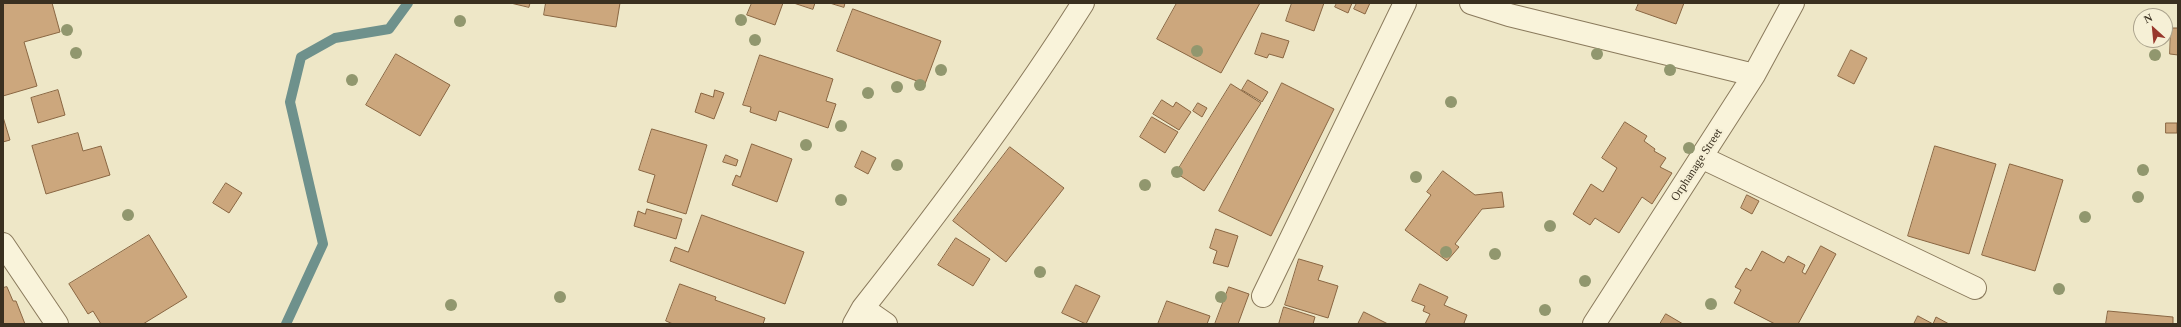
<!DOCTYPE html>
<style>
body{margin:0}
#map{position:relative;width:2181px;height:327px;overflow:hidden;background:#eee7c7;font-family:"Times New Roman",serif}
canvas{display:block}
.frame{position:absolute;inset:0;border:4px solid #3a3020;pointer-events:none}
.north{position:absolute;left:2133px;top:8px;width:40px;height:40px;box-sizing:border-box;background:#f6f0d6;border:1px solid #aba38d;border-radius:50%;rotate:333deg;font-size:11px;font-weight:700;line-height:16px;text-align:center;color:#3a3020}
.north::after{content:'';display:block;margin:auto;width:14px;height:18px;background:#98382c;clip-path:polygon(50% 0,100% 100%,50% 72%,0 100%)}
</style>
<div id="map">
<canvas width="2181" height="327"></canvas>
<div class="frame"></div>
<div class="north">N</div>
</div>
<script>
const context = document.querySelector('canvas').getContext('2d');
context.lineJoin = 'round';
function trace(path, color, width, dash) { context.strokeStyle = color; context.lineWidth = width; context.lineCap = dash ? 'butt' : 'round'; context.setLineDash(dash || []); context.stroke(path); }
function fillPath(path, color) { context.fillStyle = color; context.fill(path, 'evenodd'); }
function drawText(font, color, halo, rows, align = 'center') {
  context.font = font + ' "Times New Roman",serif'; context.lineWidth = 4; context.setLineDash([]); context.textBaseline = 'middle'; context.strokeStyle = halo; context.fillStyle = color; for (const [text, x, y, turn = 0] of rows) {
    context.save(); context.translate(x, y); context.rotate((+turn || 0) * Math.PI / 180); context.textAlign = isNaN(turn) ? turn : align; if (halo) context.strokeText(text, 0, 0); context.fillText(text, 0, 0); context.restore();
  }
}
trace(new Path2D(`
 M286,324L323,244L290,102L301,57L335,38L389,29L408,3`), '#6e918c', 10);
const building = new Path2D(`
 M3,3H52L60,32L24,42L37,86L3,96Z
 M511,3H530L529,7Z
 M546,3H620L616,27L544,15Z
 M752,3H783L775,25L747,15Z
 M794,3H815L813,9Z
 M830,3H845L844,7Z
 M1177,3H1260L1221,73L1157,39Z
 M1292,3H1324L1314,31L1286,21Z
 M1337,3H1352L1348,13L1335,7Z
 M1357,3H1370L1365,14L1354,9Z
 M1639,3H1684L1676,24L1636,10Z
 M853,9L941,41L925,84L837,51Z
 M2171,28H2178V55L2170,54Z
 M1262,33L1289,41L1283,58L1269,54L1267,58L1255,54Z
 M1851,50L1867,58L1854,84L1838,76Z
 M396,54L450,85L420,136L366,105Z
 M760,55L833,79L826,101L836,104L828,128L779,111L776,121L750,112L751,107L743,105Z
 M1248,80L1268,92L1262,102L1242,90Z
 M1282,83L1334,109L1271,236L1219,211Z
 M1231,84L1261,103L1204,191L1176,173Z
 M58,90L65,115L38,123L31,98Z
 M715,90L724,93L714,119L695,112L701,93L713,97Z
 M1162,100L1173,107L1176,102L1191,112L1179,130L1153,114Z
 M1198,103L1207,108L1202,117L1193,111Z
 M3,117L10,140L3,142Z
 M1152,117L1178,132L1165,153L1140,137Z
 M1625,122L1647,136L1644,141L1655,149L1654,151L1666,158L1660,167L1672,173L1652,204L1642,197L1619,233L1595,218L1590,225L1573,214L1591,184L1603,192L1617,168L1602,158Z
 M2166,123H2177V133H2166Z
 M652,129L707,145L686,214L647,202L655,175L639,170Z
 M78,133L83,151L101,146L110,175L46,194L32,146Z
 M752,144L792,159L777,202L732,185L736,175L740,177Z
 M1935,146L1996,164L1969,254L1908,236Z
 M1010,147L1064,188L1006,262L953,221Z
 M862,151L876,158L868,174L855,167Z
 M726,155L738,160L736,166L723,162Z
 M2010,164L2063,180L2035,271L1982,255Z
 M1443,171L1475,195L1502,192L1504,207L1482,209L1455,244L1459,247L1447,261L1405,230L1431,195L1427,192Z
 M226,183L242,193L229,213L213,203Z
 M1747,195L1759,201L1752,214L1741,208Z
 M647,209L682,219L676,239L634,226L638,211L645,214Z
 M702,215L804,252L785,304L670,261L675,247L688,252Z
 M1216,229L1238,236L1228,267L1213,263L1217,251L1210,248Z
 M149,235L187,297L143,324H101L93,311L88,314L69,284Z
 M956,238L990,259L973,286L938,265Z
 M1821,246L1836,254L1798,324H1775L1734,303L1741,290L1735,287L1746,268L1751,271L1762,251L1784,263L1788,256L1805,265L1802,272L1805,274Z
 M1299,259L1323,266L1318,280L1338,286L1328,318L1285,305Z
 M680,284L716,297L715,300L765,318L763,324H673L666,321Z
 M1420,284L1448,297L1444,305L1467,315L1464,323L1467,324H1425L1430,314L1423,311L1425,306L1412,301Z
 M1076,285L1100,296L1086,324L1062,313Z
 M7,287L13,301H16L25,324H3V288Z
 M1229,287L1249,294L1238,324H1215Z
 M1167,301L1210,316L1207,324H1158Z
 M1284,307L1315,317L1313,324H1279Z
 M2108,311L2173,317V324H2106Z
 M1364,312L1388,324H1358Z
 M1666,314L1683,324H1660Z
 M1918,316L1933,324L1936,317L1949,324H1914Z`);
fillPath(building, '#cca77d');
trace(building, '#896642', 1);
const minor = new Path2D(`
 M1471,3L1509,15L1754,75
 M1703,158L1975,288
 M3,244L57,324
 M1263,296L1405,3
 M863,308L886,324
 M854,324L863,308C941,209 1016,109 1083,3
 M1594,324L1754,75L1793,3`);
trace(minor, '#8a7a5c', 24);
trace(minor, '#f9f3da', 22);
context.fillStyle = '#91976e';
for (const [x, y] of [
 [741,20],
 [460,21],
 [67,30],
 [755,40],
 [1197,51],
 [76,53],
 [1597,54],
 [2155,55],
 [941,70],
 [1670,70],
 [352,80],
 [920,85],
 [897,87],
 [868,93],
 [1451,102],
 [841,126],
 [806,145],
 [1689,148],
 [897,165],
 [2143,170],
 [1177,172],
 [1416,177],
 [1145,185],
 [2138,197],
 [841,200],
 [128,215],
 [2085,217],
 [1550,226],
 [1446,252],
 [1495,254],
 [1040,272],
 [1585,281],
 [2059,289],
 [560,297],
 [1221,297],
 [1711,304],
 [451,305],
 [1545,310]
]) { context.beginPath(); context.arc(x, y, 6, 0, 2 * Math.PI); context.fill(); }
drawText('12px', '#3a3020', '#f6f0d6', [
 ["Orphanage Street",1697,165,-57]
]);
</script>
